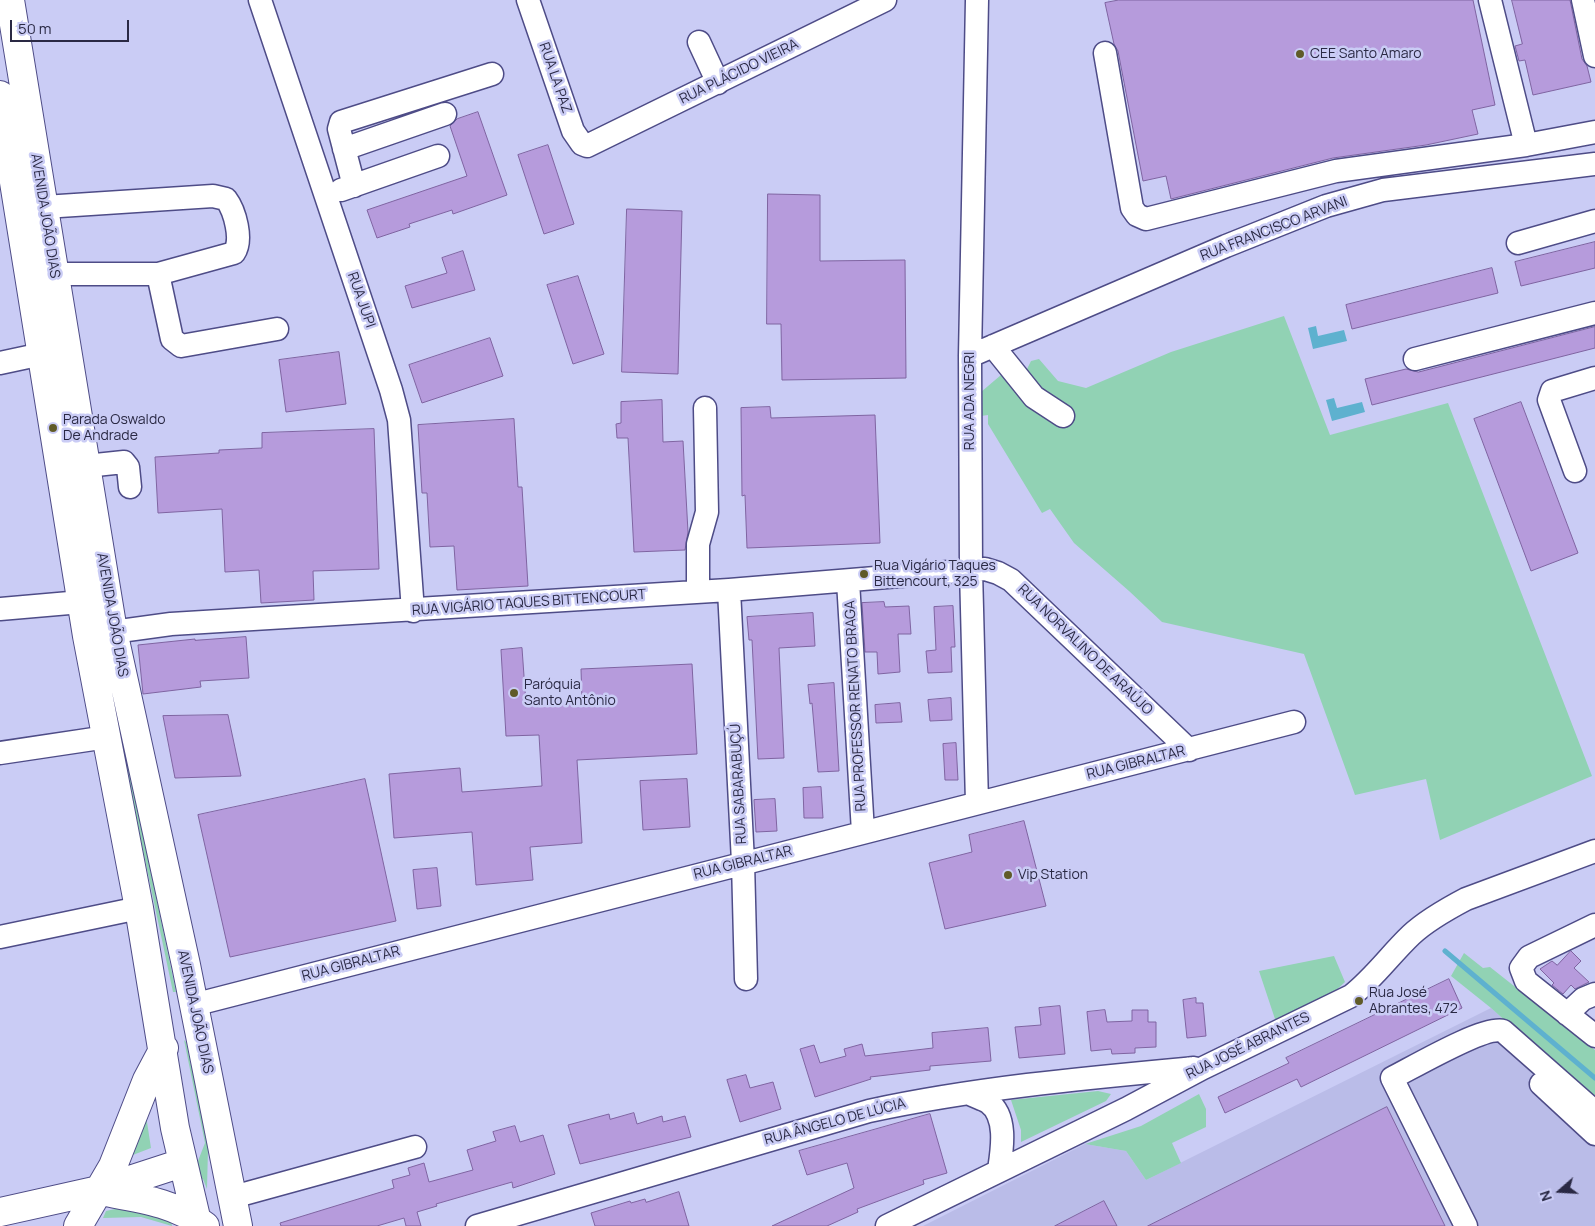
<!DOCTYPE html>
<meta charset="utf-8">
<style>
body{margin:0}
#map{position:relative;width:1595px;height:1226px;overflow:hidden;background:#caccf5;font-family:Manrope,sans-serif}
canvas{display:block}
.north{position:absolute;left:1535px;top:1166px;width:50px;height:50px;-webkit-text-stroke:4px #caccf5;paint-order:stroke;rotate:251deg;font-size:14px;font-weight:700;line-height:20px;text-align:center;color:#2a2944}
.north::after{content:'';display:block;margin:auto;width:18px;height:22px;background:#2a2944;clip-path:polygon(50% 0,100% 100%,50% 72%,0 100%)}
.scale{position:absolute;left:10px;top:20px;width:119px;height:22px;box-sizing:border-box;border:2px solid #2a2944;border-top:0;padding-left:6px;font-size:15px;line-height:18px;white-space:nowrap;color:#2a2944;-webkit-text-stroke:4px #caccf5;paint-order:stroke}
</style>
<div id="map">
<canvas width="1595" height="1226"></canvas>
<div class="north">N</div>
<div class="scale">50 m</div>
</div>
<script>
const context = document.querySelector('canvas').getContext('2d');
context.lineJoin = 'round';
function fillPath(path, color) { context.fillStyle = color; context.fill(path, 'evenodd'); }
function trace(path, color, width, dash) { context.strokeStyle = color; context.lineWidth = width; context.lineCap = dash ? 'butt' : 'round'; context.setLineDash(dash || []); context.stroke(path); }
function drawText(font, color, halo, rows, align = 'center') {
  context.font = font + ' Manrope,sans-serif'; context.lineWidth = 5; context.setLineDash([]); context.textBaseline = 'middle'; context.strokeStyle = halo; context.fillStyle = color; for (const [text, x, y, turn = 0] of rows) {
    context.save(); context.translate(x, y); context.rotate((+turn || 0) * Math.PI / 180); context.textAlign = isNaN(turn) ? turn : align; if (halo) context.strokeText(text, 0, 0); context.fillText(text, 0, 0); context.restore();
  }
}
fillPath(new Path2D(`
 M1491,1008L1595,1101V1226H923L1085,1144L1126,1151L1146,1180Z`), '#babce8');
fillPath(new Path2D(`
 M1284,316L1330,435L1448,403L1592,776L1440,840L1426,779L1355,795L1304,654L1162,622L1129,591L1074,543L1050,509L1042,513L988,424V415L981,416V392L1001,375L1015,382L1025,373L1031,361L1039,359L1058,381L1086,388L1171,352Z
 M104,649L176,992H173L103,662Z
 M1464,953L1483,968L1490,967L1595,1050V1101L1491,1008L1451,976Z
 M1334,956L1345,982L1330,996L1276,1022L1259,971Z
 M184,1040L186,1042L206,1135L208,1149L207,1189L203,1179L197,1180L196,1166L205,1143Z
 M1098,1091L1111,1094L1106,1101L1021,1142V1130L1011,1100Z
 M1199,1094L1206,1109V1127L1172,1143L1181,1163L1146,1180L1126,1151L1085,1144L1141,1126Z
 M145,1109L151,1148L125,1158Z
 M124,1207L170,1215L172,1226L141,1217L103,1218L106,1211Z`), '#91d2b4');
fillPath(new Path2D(`
 M1316,326L1318,336L1344,330L1347,341L1313,349L1308,328Z
 M1334,398L1337,408L1362,402L1365,412L1332,421L1326,400Z`), '#5eb1cf');
trace(new Path2D(`
 M1445,951L1595,1078`), '#5eb1cf', 5);
const building = new Path2D(`
 M1119,0H1473L1495,105L1472,110L1478,134L1426,145L1333,158L1171,199L1166,176L1143,181L1118,51L1114,44L1105,3Z
 M1512,0H1570L1582,59L1587,66L1591,82L1533,95L1525,60L1519,61L1515,46L1522,44Z
 M478,112L507,195L453,214L452,210L409,224L410,227L377,238L367,210L467,176L450,126L457,119Z
 M548,145L574,224L544,234L518,155Z
 M768,194L820,195V261L905,260L906,378L782,380L781,324H767Z
 M627,209L682,211L678,374L622,372Z
 M1595,242V268L1521,286L1515,262Z
 M463,251L475,290L412,308L405,286L447,273L442,258Z
 M1492,268L1498,293L1352,329L1346,305Z
 M578,276L604,354L573,364L547,285Z
 M1595,327V348L1372,405L1365,379L1406,369L1418,372Z
 M490,338L503,376L422,403L409,365Z
 M339,352L346,404L286,412L279,360Z
 M662,400L663,442L683,441L688,532L685,550L634,552L628,438H617L616,424L621,423V402Z
 M1521,402L1578,553L1531,571L1474,419Z
 M770,407L771,418L875,415L880,543L747,548L745,495L742,496L741,408Z
 M514,419L518,487H522L528,586L457,590L454,546L430,547L427,493H422L418,425Z
 M374,429L379,569L313,571L314,600L261,603L259,570L225,572L222,509L158,513L155,457L219,453V450L262,448V433Z
 M884,602L885,607L909,606L911,634H898L900,672L878,674L877,652H865L862,603Z
 M953,606L955,647H951L952,672L928,673L926,651L936,650L934,607Z
 M813,613L815,646L779,648L784,758L758,759L752,640H749L747,617Z
 M246,637L249,678L200,681L201,687L143,694L138,645L195,639V640Z
 M522,648L526,704L582,701L581,669L692,664L697,754L577,760L582,843L530,847L533,880L476,885L472,832L394,838L389,774L460,768L462,792L542,786L539,735L506,736L501,650Z
 M834,683L839,771L818,772L812,703L810,704L808,685Z
 M951,698L952,720L930,721L928,700Z
 M900,703L902,722L876,723L875,705Z
 M228,715L241,776L175,778L163,716Z
 M956,743L958,780H945L943,744Z
 M365,779L396,921L230,957L198,815Z
 M687,779L690,827L643,830L640,781Z
 M821,787L823,818H804L803,788Z
 M775,799L777,831L756,832L754,800Z
 M1024,821L1046,906L945,929L929,863L972,852L969,835Z
 M437,868L441,906L417,909L413,870Z
 M1571,951L1581,961L1574,968L1589,982L1575,989L1571,985L1563,994L1552,985L1554,983L1540,969L1552,961L1557,965Z
 M1449,979L1462,1008L1301,1087L1297,1079L1225,1113L1218,1097L1289,1063L1286,1058Z
 M1196,998V1003H1203L1206,1036L1187,1038L1183,1000Z
 M1060,1006L1065,1054L1019,1058L1015,1027L1041,1025L1039,1008Z
 M1105,1010L1107,1022L1132,1021V1010H1148V1022H1156V1047L1135,1048V1053L1112,1054L1111,1049L1091,1051L1087,1012Z
 M988,1028L991,1061L930,1066V1070L870,1077L871,1079L815,1097L800,1049L814,1045L820,1063L846,1056L844,1049L862,1044L865,1056L933,1048L932,1033Z
 M746,1075L750,1088L773,1082L781,1109L740,1122L727,1080Z
 M1387,1107L1445,1226H1148Z
 M634,1113L637,1124L662,1116L663,1122L685,1116L691,1137L580,1164L568,1125L609,1114L610,1119Z
 M930,1114L947,1173L923,1180L924,1184L857,1209L858,1212L827,1226H772L854,1188L847,1163L807,1175L799,1151Z
 M515,1126L520,1142L543,1135L555,1174L513,1188L512,1182L436,1204L437,1206L417,1212L421,1226H406L404,1218L377,1226H281L280,1223L394,1188L392,1180L410,1175L408,1168L424,1163L429,1182L473,1170L467,1150L496,1141L493,1132Z
 M679,1192L689,1226H595L591,1213L630,1201L631,1203L645,1199L646,1202Z
 M1104,1201L1117,1226H1055Z`);
fillPath(building, '#b69bdc');
trace(building, '#7f64a1', 1);
const minor = new Path2D(`
 M260,0L391,390L399,420L413,611
 M528,0L573,131L582,144L587,146L885,0
 M977,0L970,356L971,570L977,803
 M1490,0L1526,145
 M1583,0L1595,56
 M699,42L718,83
 M1105,53L1132,208L1137,215L1146,219L1336,171L1526,145L1595,132
 M344,149L445,114
 M354,186L339,129L341,122L492,74
 M341,190L438,156
 M44,207L213,196L226,199C235,211 243,240 234,253L158,274
 M1518,243L1595,221
 M55,274H158L172,339L181,346L277,329
 M993,346L1034,397L1063,416
 M970,356L1226,246L1326,206L1383,190L1595,164
 M1415,359L1595,313
 M0,363L42,354
 M86,466L124,462L128,467L130,487
 M1575,471L1549,400L1552,391L1595,378
 M848,581L863,832
 M729,590L743,862L746,979
 M698,592V544L707,512L705,408
 M0,609L81,602
 M98,634L171,624L729,590L985,569L998,573L1011,580L1189,750
 M0,753L107,737
 M1595,925L1529,957L1521,968L1526,981L1595,1036
 M0,937L139,908
 M193,1005L1294,722
 M1567,1014L1583,999L1595,994
 M1541,1084L1595,1134
 M970,1094C976,1097 983,1099 988,1102C1008,1116 1002,1150 999,1170
 M233,1197L415,1147
 M477,1226L869,1111C975,1088 1086,1078 1194,1068
 M887,1226L1126,1109L1203,1068L1351,996C1374,978 1390,955 1411,935C1427,920 1447,909 1466,899L1595,851
 M1466,1226L1392,1078C1412,1068 1485,1025 1503,1031L1595,1112`);
const major = new Path2D(`
 M10,0L113,631L186,965L238,1226
 M0,95L87,636L139,908L175,1128L198,1226
 M100,1191C137,1198 175,1202 205,1226
 M0,1212L99,1190L182,1163
 M78,1226L113,1166L147,1080L164,1048`);
trace(minor, '#4e4c87', 25);
trace(major, '#4e4c87', 30);
trace(minor, '#fff', 22);
trace(major, '#fff', 28);
for (const [x, y, r, color] of [
 [1300,54,5,"#605b28"],
 [53,428,5,"#605b28"],
 [864,574,5,"#605b28"],
 [514,693,5,"#605b28"],
 [1008,875,5,"#605b28"],
 [1359,1001,5,"#605b28"]
]) { const dot = new Path2D(); dot.arc(x, y, r, 0, 2 * Math.PI); context.fillStyle = color; context.fill(dot); trace(dot, '#caccf5', 2); }
drawText('14px', '#2a2944', '#caccf5', [
 ["CEE Santo Amaro",1310,54],
 ["Parada Oswaldo",63,420],
 ["De Andrade",63,436],
 ["Rua Vigário Taques",874,566],
 ["Bittencourt, 325",874,582],
 ["Paróquia",524,685],
 ["Santo Antônio",524,701],
 ["Vip Station",1018,875],
 ["Rua José",1369,993],
 ["Abrantes, 472",1369,1009]
], 'left');
drawText('14px', '#2a2944', '#caccf5', [
 ["RUA PLÁCIDO VIEIRA",739,72,-26],
 ["RUA LA PAZ",555,78,71],
 ["AVENIDA JOÃO DIAS",45,216,81],
 ["RUA FRANCISCO ARVANI",1274,229,-21],
 ["RUA JUPI",361,300,71],
 ["RUA ADA NEGRI",970,401,-90],
 ["RUA VIGÁRIO TAQUES BITTENCOURT",529,603,-4],
 ["AVENIDA JOÃO DIAS",112,615,80],
 ["RUA NORVALINO DE ARAÚJO",1085,650,44],
 ["RUA PROFESSOR RENATO BRAGA",856,706,-93],
 ["RUA GIBRALTAR",1136,763,-14],
 ["RUA SABARABUÇÚ",739,784,-93],
 ["RUA GIBRALTAR",743,863,-14],
 ["RUA GIBRALTAR",351,964,-15],
 ["AVENIDA JOÃO DIAS",195,1012,78],
 ["RUA JOSÉ ABRANTES",1248,1046,-26],
 ["RUA ÂNGELO DE LÚCIA",835,1122,-15]
]);
</script>
